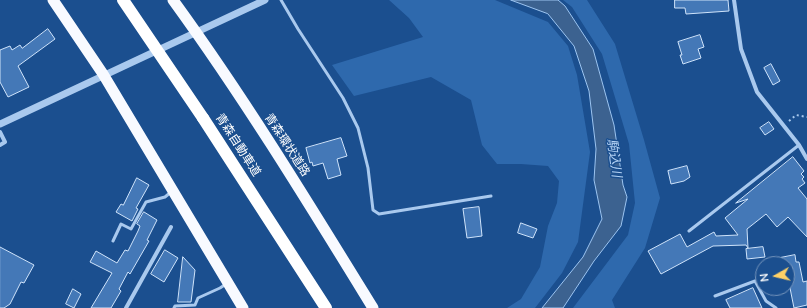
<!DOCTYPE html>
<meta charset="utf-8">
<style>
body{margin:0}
#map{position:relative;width:807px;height:308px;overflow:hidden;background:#1b4f8f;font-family:Mulish,sans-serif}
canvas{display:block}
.north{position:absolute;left:755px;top:256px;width:40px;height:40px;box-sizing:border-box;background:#1b4f8f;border:1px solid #7695bc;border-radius:50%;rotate:262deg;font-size:11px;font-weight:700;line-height:16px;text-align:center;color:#fff}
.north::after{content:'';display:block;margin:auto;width:14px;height:18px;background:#ffd166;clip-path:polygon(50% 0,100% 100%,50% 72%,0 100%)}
</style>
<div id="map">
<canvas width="807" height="308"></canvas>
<div class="north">N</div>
</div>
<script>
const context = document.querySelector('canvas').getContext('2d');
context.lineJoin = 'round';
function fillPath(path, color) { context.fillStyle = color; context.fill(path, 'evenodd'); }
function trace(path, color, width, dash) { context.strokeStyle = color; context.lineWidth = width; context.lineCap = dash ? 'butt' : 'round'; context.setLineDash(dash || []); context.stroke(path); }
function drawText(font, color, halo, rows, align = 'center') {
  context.font = font + ' Mulish,"Noto Sans JP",sans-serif'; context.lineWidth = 3; context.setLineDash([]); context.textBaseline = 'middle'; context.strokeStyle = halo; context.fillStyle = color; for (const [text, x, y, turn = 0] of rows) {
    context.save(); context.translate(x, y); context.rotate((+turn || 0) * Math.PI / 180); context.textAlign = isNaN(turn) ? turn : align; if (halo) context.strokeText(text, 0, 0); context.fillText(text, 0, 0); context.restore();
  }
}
fillPath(new Path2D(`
 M389,0H495L548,22L568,46L577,75L590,152L578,242L562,273L535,308H507L521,299L540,267L548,226L557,203L559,181L548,166L521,164H497L482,145L471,100L431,77L354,96L332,65L423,37L409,18Z
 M563,0H587L615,44L644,140L660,198L645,248L612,300L615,308H573L628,235L635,203L629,144L602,54L572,7Z`), '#2e69ad');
const water = new Path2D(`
 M511,0H558L565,6L593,49L614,125L623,185L627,197L621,226L594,261L563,308H542L583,257L602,219L594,180L596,149L589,91L574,46L548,14Z`);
fillPath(water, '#3c6290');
trace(water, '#9cc4f0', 1);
const building = new Path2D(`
 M675,0H728L729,11L686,14L685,8H675Z
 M48,29L55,39L18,66L29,87L8,97L0,82V50L10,46L12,50L20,45L22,48Z
 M700,35L704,47L698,49L701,58L683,64L680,55H682L678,42Z
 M771,64L780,81L773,85L764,68Z
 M769,122L774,129L765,135L760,128Z
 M341,138L347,156L337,159L341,175L328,179L323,163L313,166L312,162L310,163L306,148Z
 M793,157L804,171L801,174L804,177L802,179L805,183L798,188L807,199V237L788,217L777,227L766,214L747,229L748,248L746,245L713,246L661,274L648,251L680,234L687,247L714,232L716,236L738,235L725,218L748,199L736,203Z
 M687,166L690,177L684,181L671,184L668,171Z
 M137,178L149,185L136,208L138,209L132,221L116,212L121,204L123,205Z
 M479,207L482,236L467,238L463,209Z
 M144,212L157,220L147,240L149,241L130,274L128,272L119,289L121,291L111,308H91L112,273L90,262L96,251L117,263L125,250L128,251L138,231L140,226L137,224Z
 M521,223L537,229L533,238L518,233Z
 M0,247L34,265L24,283L21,282L10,304L4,308H0Z
 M763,247L765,257L747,259L746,249Z
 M165,250L178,258L164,282L151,274Z
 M795,255L796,262H799L803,282L807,281V305L794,308L788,278H787V264H770V260Z
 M183,257L195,270L191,302H178Z
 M753,288L762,308H730L726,300Z
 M73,289L81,294L74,308L66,304Z`);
fillPath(building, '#4478b7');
trace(building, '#cfe3fa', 1);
trace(new Path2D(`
 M789,121L796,115L807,117`), '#a9c9ee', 2, [2, 3]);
trace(new Path2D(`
 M281,0L298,29L343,98L358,128L368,168L373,210L379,214L491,196
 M689,231L799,145
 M113,241L121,224L131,229L146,202L165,197L171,192
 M715,296L755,281L766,301L776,308
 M174,308L175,306L195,305L198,298L220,288L226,284`), '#a9c9ee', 3);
trace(new Path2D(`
 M734,0L741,49L757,92L799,145L807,159
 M0,132L5,142L0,145
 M126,308L171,227`), '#a9c9ee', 4);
trace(new Path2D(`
 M0,124L265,0`), '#a9c9ee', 7);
trace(new Path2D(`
 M53,0L103,74L243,308
 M173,0C245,99 309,204 373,308`), '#f8faff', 11);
trace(new Path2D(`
 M203,118L326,308`), '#fff', 12);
trace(new Path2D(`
 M123,0L203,118`), '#fff', 12);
drawText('12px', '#fff', '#1b4f8f', [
 ["青森自動車道",238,145,57],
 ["青森環状道路",287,145,57]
]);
drawText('italic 13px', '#b5d3f5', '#1b4f8f', [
 ["駒込川",614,158,82]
]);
</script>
